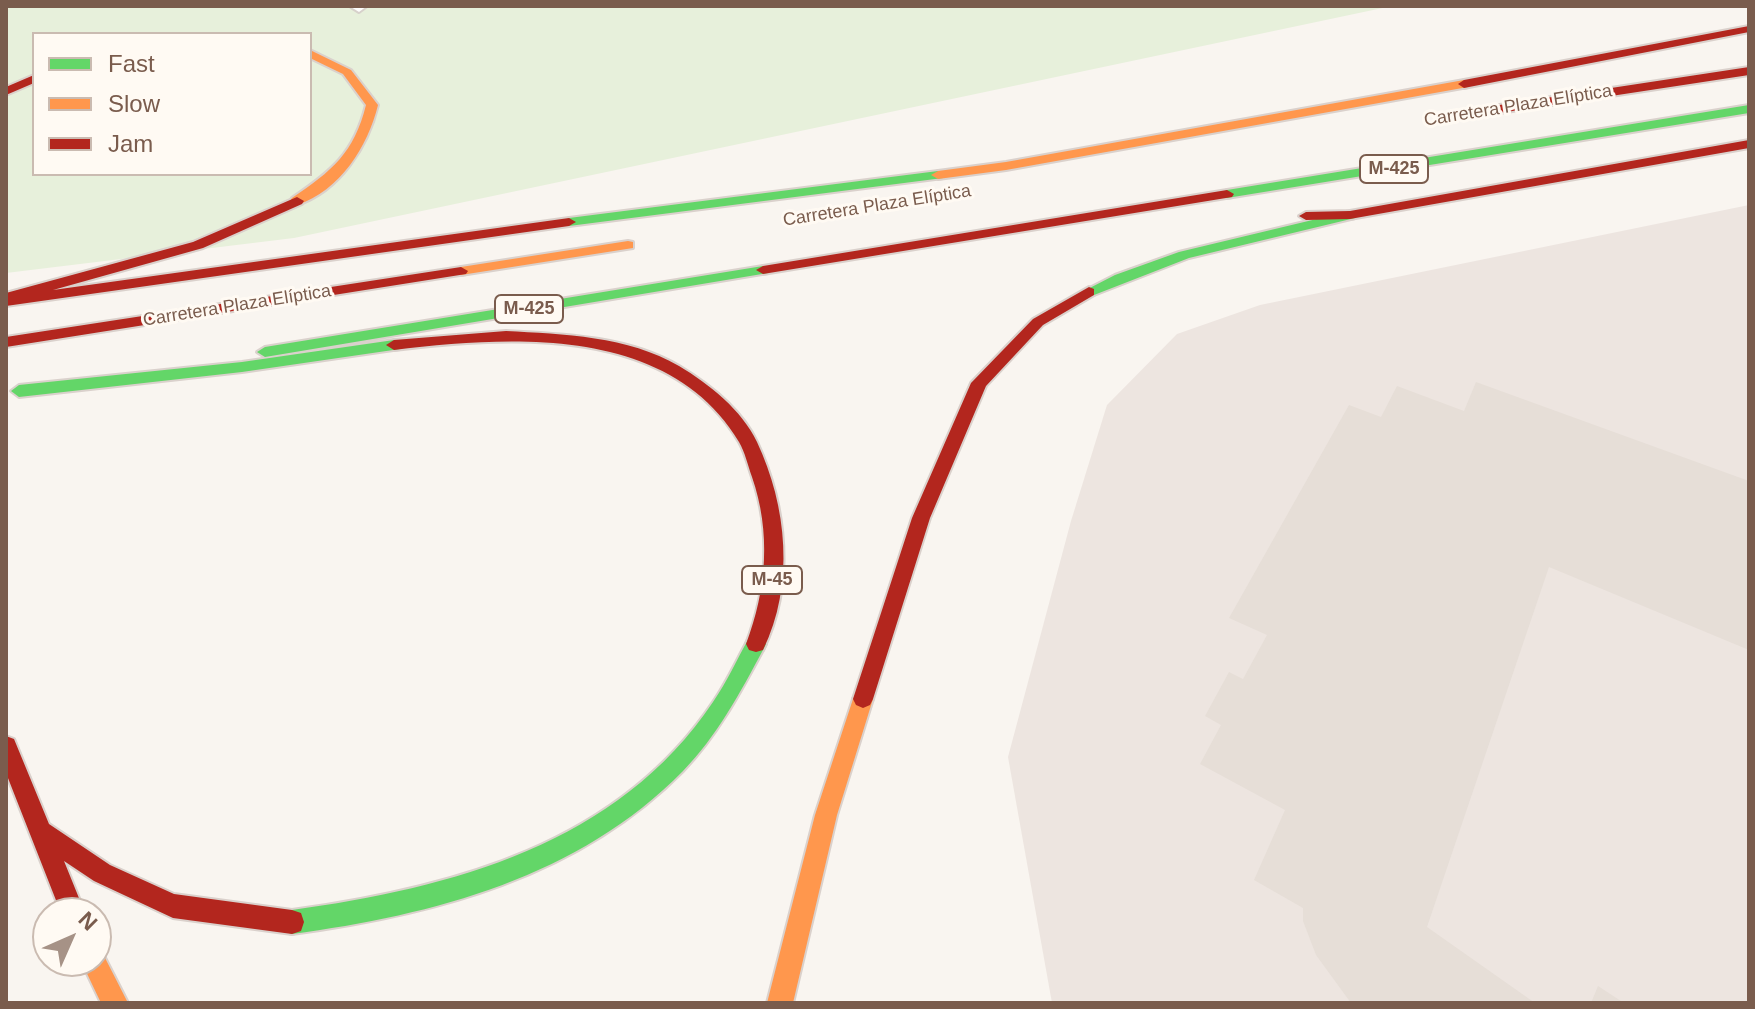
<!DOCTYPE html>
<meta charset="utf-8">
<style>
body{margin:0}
#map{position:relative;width:1755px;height:1009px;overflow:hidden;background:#f9f5f0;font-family:Helvetica,sans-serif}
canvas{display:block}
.frame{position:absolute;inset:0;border:8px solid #7a5c4d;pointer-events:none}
.legend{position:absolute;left:32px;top:32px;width:280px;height:144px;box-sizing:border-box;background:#fffaf3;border:2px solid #cabbb1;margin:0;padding:10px 14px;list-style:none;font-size:24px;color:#7a5c4d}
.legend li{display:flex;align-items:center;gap:16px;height:40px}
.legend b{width:40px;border:2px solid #cabbb1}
.north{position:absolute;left:32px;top:897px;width:80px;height:80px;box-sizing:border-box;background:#fffaf3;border:2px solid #cabbb1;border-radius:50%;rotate:45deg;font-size:22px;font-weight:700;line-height:32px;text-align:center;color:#7a5c4d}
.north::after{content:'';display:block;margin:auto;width:28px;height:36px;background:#a69286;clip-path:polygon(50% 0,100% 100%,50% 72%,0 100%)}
</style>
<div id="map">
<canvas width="1755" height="1009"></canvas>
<div class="frame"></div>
<ul class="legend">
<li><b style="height:10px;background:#63d668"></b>Fast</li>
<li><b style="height:10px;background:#ff974d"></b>Slow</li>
<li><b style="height:10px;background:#b3261e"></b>Jam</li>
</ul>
<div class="north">N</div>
</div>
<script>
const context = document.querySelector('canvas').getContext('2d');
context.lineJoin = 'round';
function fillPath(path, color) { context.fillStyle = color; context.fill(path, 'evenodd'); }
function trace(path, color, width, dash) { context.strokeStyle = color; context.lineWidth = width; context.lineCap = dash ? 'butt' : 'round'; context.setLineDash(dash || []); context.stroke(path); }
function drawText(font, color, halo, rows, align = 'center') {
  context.font = font + ' Helvetica,sans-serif'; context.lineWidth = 6; context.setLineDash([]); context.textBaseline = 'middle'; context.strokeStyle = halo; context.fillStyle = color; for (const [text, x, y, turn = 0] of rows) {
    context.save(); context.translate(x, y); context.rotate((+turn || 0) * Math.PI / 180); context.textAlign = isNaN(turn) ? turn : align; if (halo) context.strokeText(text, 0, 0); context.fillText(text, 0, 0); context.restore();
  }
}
fillPath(new Path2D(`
 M1749,205V1003H1052L1008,757L1071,521L1107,405L1177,334L1260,305Z`), '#ede5e0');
fillPath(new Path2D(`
 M6,6H1392L294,238L6,273ZM34,34H310V174H34Z`), '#e7f0db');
fillPath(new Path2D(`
 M1476,382L1749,481V650L1549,567L1427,927L1535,1003H1351L1316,955L1303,921V908L1254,880L1285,810L1200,764L1221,725L1205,716L1229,672L1243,679L1267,635L1229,618L1349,405L1381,417L1397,386L1464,411Z
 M1598,986L1624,1003H1591Z`), '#e6ded7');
const lane = new Path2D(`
 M367,6L359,12L351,7V6Z`);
const fast = new Path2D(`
 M1749,105V113L1227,198L1220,194L1227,190Z
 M938,171L943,172V178L569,226L562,222L569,218Z
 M1350,211L1355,212V218L1189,258L1094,295H1084L1082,292L1115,275L1179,252Z
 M763,266L768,267V273L265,357L257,352L265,347Z
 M394,340L402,345L400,349L242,372L19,397L11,391L19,385L242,362Z
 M756,636L763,638L766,644L763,650C740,693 717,736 683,771C579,877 434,915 292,934L283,931L280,922L283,913L292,910C452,888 618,844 713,702C727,682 737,659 749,638Z`);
const slow = new Path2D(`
 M310,50L351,70L378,105C368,146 340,191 297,205L290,201L292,198C332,171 354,153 366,105L343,74L310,58Z
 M1464,80L1470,84L1468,87L1006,170L938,179L931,175L938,171L1006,162Z
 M628,241L633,242V248L461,275L454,271L461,267Z
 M863,690L870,693L873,699L837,815L793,1003H767L815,815L853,699L856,693Z
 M96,950L102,952L128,1003H101L81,961H96Z`);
const jam = new Path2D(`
 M1749,26V32L1464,88L1458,84L1464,80Z
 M1749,67V75L1447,121L1441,117L1447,113Z
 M34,75V83L6,95V87Z
 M1749,140V148L1350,219L1306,220L1299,216L1306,212L1350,211Z
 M1227,190L1234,194L1232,197L763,274L756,270L763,266Z
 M297,197L304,201L302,204L203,248L53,290L569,218L576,222L569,226L6,306V293L193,242Z
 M461,267L468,271L466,274L6,347V337Z
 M1089,287L1094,289V295L1043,325L986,386L930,518L873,699L870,705L863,708L856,705L853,699L912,518L971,383L1033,319Z
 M506,331C563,334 628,336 679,366C709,384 742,410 757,442C787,506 795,585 763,650L756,652L749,650L746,644C767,589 771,532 752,477C748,466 745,452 739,442C669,325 511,336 394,350L386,345L394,340Z
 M6,736L14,739L49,824L110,865L174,894L292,910L301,913L304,922L301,931L292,934L173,918L94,881L64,861L85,913H61L6,773Z`);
trace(lane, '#d7d1cb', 4);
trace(fast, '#dad1cc', 4);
trace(slow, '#dad1cc', 4);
trace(jam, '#dad1cc', 4);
fillPath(lane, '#fefefd');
fillPath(fast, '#63d668');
fillPath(slow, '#ff974d');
fillPath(jam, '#b3261e');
drawText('18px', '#7a5c4d', '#fffaf3', [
 ["Carretera Plaza Elíptica",1518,106,-9],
 ["Carretera Plaza Elíptica",877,206,-9],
 ["Carretera Plaza Elíptica",237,306,-9]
]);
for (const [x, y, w] of [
 [1394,169,68],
 [529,309,68],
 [772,580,60]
]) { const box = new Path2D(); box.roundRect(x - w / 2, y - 14, w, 28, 6); context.fillStyle = '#fffaf3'; context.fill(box); trace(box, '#7a5c4d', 2); }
drawText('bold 18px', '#7a5c4d', null, [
 ["M-425",1394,169],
 ["M-425",529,309],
 ["M-45",772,580]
]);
</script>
